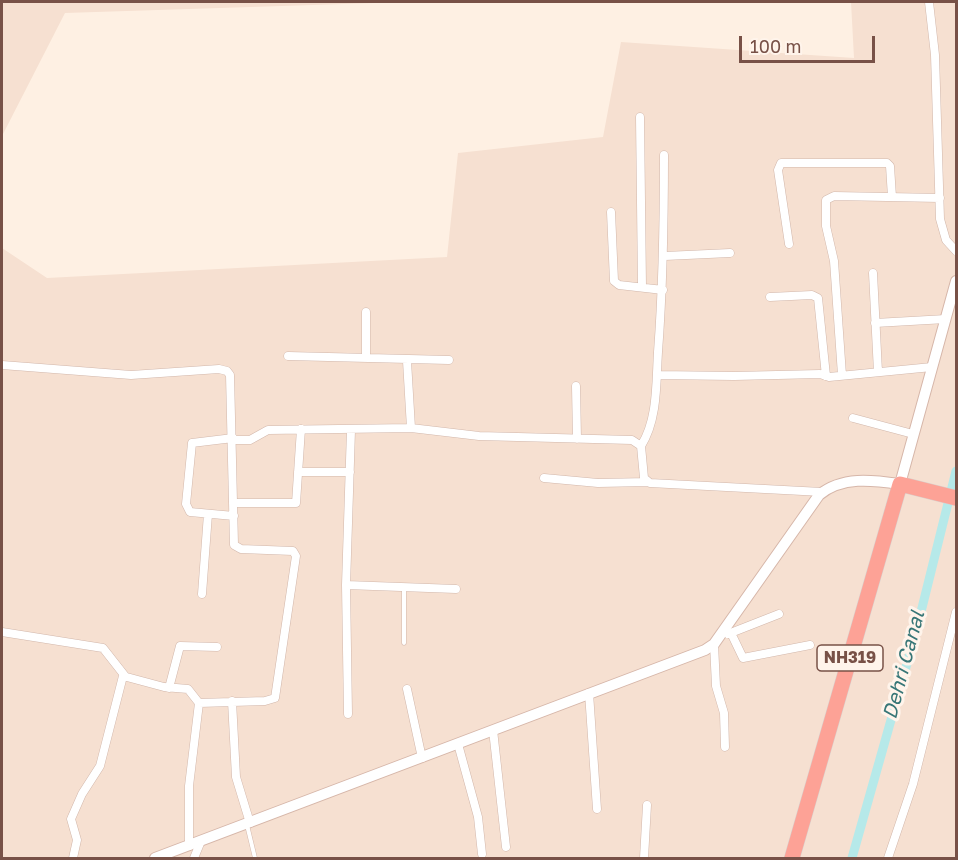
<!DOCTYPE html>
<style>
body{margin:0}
#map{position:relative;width:958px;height:860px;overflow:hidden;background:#fef0e3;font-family:"Golos Text",sans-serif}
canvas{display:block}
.frame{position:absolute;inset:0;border:3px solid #785147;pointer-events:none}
.scale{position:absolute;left:739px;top:36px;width:136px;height:27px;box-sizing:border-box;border:3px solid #785147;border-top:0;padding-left:8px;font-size:18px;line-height:21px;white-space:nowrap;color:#785147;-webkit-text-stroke:4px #fff4eb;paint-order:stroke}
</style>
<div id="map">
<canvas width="958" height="860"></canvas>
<div class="frame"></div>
<div class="scale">100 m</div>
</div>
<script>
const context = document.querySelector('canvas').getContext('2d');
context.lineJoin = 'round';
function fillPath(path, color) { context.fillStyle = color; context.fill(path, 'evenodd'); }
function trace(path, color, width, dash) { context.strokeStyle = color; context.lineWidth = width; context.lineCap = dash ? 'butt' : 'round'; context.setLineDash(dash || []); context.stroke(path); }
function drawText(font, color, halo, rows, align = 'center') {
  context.font = font + ' "Golos Text",sans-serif'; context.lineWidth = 6; context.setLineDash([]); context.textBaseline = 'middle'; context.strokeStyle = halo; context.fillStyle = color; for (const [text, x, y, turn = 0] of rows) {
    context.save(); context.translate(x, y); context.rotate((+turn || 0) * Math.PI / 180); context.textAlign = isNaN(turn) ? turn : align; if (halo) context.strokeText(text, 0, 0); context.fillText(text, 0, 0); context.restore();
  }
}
fillPath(new Path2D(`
 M2,2H406L65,13L2,136Z
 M851,2H956V858H2V248L47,278L447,257L458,153L603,137L621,42L854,58Z`), '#f6e0d1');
trace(new Path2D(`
 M852,858L917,628L956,471`), '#b6e9e9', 9);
const lane = new Path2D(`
 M404,643V588
 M247,825L255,858`);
const street = new Path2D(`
 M929,2L935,55L940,219L946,240L956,251
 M640,117L642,287
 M611,212L614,281L619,285L663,290
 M789,244L778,170L781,163H887L890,166L892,197
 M665,256L730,253
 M873,273L878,372
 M770,297L812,295L818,298L826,376
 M875,323L946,319
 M288,356L449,360
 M366,358V312
 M407,361L411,428
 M2,365L131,375L219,369L227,371L230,375L234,545L241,549L293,551L296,556L275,698L265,701L199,703L189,786V846
 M657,375L734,376L820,374L829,377L932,367
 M842,375L834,261L826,226V200L834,196L940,198
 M576,386L577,439
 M853,418L913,434
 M233,438L192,443L186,504L190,512L234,516
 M233,440H250L268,430L411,428L479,436L632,440L641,446L644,478L650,483L822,492
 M641,446C658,419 656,383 658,352C663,286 664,221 664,155
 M298,472H350
 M544,478L598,483L648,482
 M234,503H296L301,429
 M346,585L456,589
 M202,594L208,514
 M2,632L103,648L125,676
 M731,633L743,658L810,645
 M728,634L779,614
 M714,644L716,686L724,713L725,747
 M169,688L180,646L217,647
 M407,689L422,758
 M589,693L597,809
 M232,701L236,777L250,823
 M348,714L346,585L351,430
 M493,730L506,847
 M458,744L478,817L482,854
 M73,858L77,840L71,819L82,794L100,766L123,676L164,687L188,689L199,703
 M194,858L201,841
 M644,858L647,805
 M888,858L913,784L956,612`);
const secondary = new Path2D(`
 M155,858L705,650L714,644L819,495C842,476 872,480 900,484L956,281`);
const highway = new Path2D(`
 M792,858L900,484L956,498`);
trace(lane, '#d2b7ab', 5);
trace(street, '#d2b7ab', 9);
trace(secondary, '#d6b6a9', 12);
trace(highway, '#d9cecb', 16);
trace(lane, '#fff', 4);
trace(street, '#fff', 8);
trace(secondary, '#fff', 10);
trace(highway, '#fda296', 15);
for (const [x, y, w] of [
 [850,658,66]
]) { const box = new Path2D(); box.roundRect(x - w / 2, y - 13, w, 26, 4.5); context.fillStyle = '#fff4eb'; context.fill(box); trace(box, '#785147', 1.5); }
drawText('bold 16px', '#785147', null, [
 ["NH319",850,658]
]);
drawText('italic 20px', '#377677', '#fff4eb', [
 ["Dehri Canal",904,665,-75]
]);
</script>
